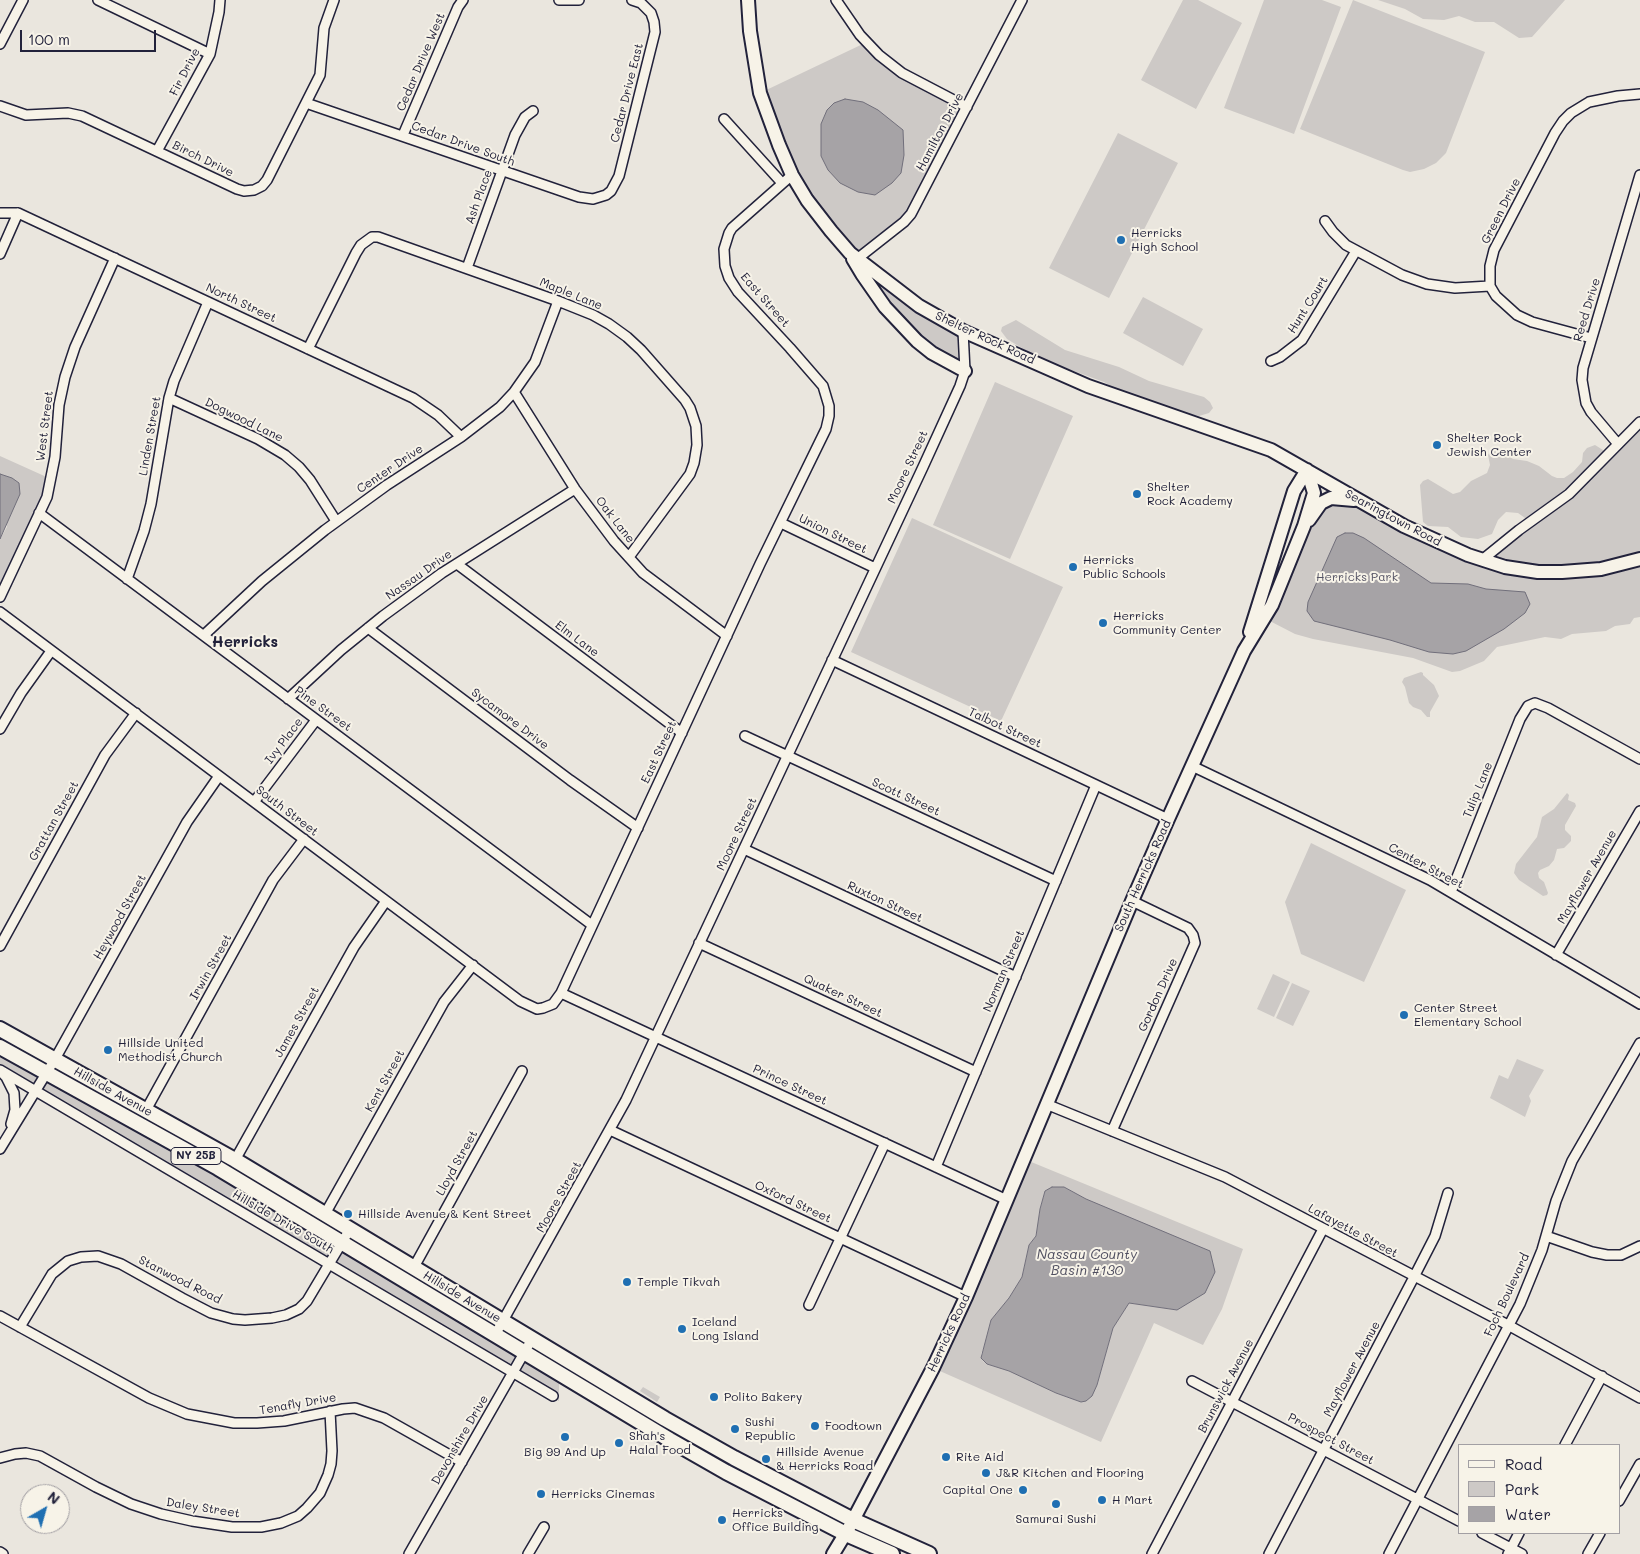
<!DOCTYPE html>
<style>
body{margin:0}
#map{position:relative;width:1640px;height:1554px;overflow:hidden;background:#eae6de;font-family:Mali,sans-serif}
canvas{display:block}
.legend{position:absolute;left:1458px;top:1444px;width:162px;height:90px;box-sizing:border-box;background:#f7f3e8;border:1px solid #a29fa3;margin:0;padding:6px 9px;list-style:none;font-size:15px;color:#22223b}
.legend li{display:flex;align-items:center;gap:10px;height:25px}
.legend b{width:25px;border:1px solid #a29fa3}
.north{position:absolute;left:20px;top:1484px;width:50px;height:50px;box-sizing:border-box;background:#f7f3e8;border:1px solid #a29fa3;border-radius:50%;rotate:38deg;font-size:14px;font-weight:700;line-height:20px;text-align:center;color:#22223b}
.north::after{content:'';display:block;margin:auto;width:18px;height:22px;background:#1f6fb2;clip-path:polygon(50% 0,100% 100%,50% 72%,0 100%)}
.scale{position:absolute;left:20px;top:30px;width:136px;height:22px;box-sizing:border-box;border:2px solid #22223b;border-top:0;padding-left:6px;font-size:15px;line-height:18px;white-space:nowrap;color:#22223b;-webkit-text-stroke:4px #f7f3e8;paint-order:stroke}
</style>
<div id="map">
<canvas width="1640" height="1554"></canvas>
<ul class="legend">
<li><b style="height:6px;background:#f7f3e8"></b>Road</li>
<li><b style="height:14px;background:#cdc9c6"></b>Park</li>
<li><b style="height:14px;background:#a6a3a6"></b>Water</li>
</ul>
<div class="north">N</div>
<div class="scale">100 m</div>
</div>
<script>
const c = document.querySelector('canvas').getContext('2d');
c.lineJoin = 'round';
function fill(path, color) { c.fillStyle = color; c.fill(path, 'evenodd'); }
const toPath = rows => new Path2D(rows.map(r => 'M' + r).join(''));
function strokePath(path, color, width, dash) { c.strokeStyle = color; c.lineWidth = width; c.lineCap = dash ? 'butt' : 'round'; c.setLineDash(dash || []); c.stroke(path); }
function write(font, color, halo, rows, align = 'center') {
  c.font = font + ' Mali,sans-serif'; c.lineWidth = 4; c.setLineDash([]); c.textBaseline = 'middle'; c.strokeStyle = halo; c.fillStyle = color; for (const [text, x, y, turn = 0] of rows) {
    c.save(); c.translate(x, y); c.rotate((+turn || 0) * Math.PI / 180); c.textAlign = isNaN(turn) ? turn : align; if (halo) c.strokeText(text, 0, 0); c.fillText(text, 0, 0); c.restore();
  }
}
fill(toPath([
 [1183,0,1198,0,1242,23,1196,109,1141,80],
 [1264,0,1322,0,1341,7,1294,134,1224,108],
 [1353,0,1485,52,1446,153,1436,163,1424,169,1410,172,1403,170,1300,129],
 [1378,0,1565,0,1532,37,1519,38,1494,22,1475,22,1459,16,1444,20,1423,19,1405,9],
 [867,42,879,55,967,107,909,218,858,259,963,331,965,371,917,341,807,200,760,93],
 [1118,133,1178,163,1109,298,1049,268],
 [1143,297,1203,329,1183,366,1123,333],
 [1016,320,1065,350,1119,367,1149,381,1204,397,1210,402,1213,408,1209,413,1199,416,1162,408,1122,393,1104,382,1049,362,1025,350,1007,339,1001,331,1002,327],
 [995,382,1073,416,1010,559,933,525],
 [1640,422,1640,617,1634,618,1630,624,1615,626,1606,631,1572,634,1561,639,1545,637,1497,647,1484,661,1460,671,1452,672,1413,658,1313,639,1295,634,1264,618,1321,503,1340,498,1483,560,1526,525,1525,518,1518,513,1506,512,1498,520,1492,534,1478,539,1461,537,1448,527,1428,526,1423,522,1420,485,1423,481,1428,479,1453,494,1460,492,1471,481,1487,473,1490,465,1488,455,1491,450,1497,449,1513,459,1527,461,1539,466,1552,476,1557,478,1564,478,1573,472,1582,462,1583,453,1587,448,1595,445,1603,450,1603,458],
 [0,456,51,479,0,597,0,539,7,527,2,474,0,474],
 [912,518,1063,587,1001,721,851,652],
 [1421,672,1423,673,1423,675,1434,685,1439,696,1430,712,1430,717,1427,717,1421,710,1413,707,1409,703,1405,687,1402,682,1404,678],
 [1567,793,1569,795,1568,800,1575,803,1576,806,1565,825,1565,830,1571,836,1571,841,1564,848,1557,849,1554,860,1549,866,1540,870,1538,873,1539,878,1544,882,1548,893,1547,895,1543,896,1519,880,1514,873,1516,864,1537,837,1542,817,1554,809],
 [1311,843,1406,890,1364,982,1301,954,1285,902],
 [1273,974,1290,982,1274,1017,1257,1009],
 [1292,983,1310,991,1293,1026,1276,1018],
 [0,1047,559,1374,559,1401,0,1070],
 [1517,1059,1544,1070,1529,1096,1531,1101,1525,1117,1490,1098,1499,1075,1508,1079],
 [1024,1159,1243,1249,1222,1309,1203,1345,1154,1323,1101,1442,933,1368],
 [1064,1187,1086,1199,1177,1310,1129,1303,1113,1328,1097,1385,1081,1402,1056,1393,1009,1371,987,1364,983,1361,981,1354,985,1345,991,1320,1009,1298,1022,1277,1029,1245,1036,1236,1040,1209,1045,1191],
 [643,1387,660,1397,657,1402,640,1391]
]), '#cdc9c6');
const water = toPath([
 [845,99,863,102,878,110,903,130,904,155,901,173,892,183,875,195,858,192,840,183,828,170,821,156,821,124,827,110,834,103,845,99],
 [0,474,12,478,19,483,20,494,0,539,0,474],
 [1345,533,1353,533,1364,538,1431,583,1468,584,1486,589,1525,592,1530,604,1525,613,1504,629,1466,651,1453,654,1429,652,1390,640,1314,621,1307,611,1308,602,1337,537,1345,533],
 [1052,1187,1064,1187,1086,1199,1210,1251,1215,1272,1205,1293,1177,1310,1129,1303,1113,1328,1097,1385,1092,1396,1086,1401,1081,1402,1056,1393,1009,1371,987,1364,981,1358,991,1320,1009,1298,1022,1277,1029,1245,1036,1236,1040,1209,1045,1191,1052,1187]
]);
fill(water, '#a6a3a6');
strokePath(water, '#716f7b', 1);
const minor = toPath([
 [98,0,210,54],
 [559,0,579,0],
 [836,0,860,35,879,55,902,73,967,107],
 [0,44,23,0],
 [306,103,579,197,593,199,606,195,611,191,619,176,655,32,654,22,651,13,641,3,632,0],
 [0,106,26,115,68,113,82,116,237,189,244,191,254,190,262,186,267,180,320,75,324,28,334,0],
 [724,119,782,183],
 [403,135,458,7,463,0],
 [157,151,210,54,219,12,220,0],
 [0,213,18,213,413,398,438,415,461,437],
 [1325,221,1333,232,1346,245,1402,275,1427,284,1455,288,1490,286],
 [0,254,18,213],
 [857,259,904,222,911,214,1022,0],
 [467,268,515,135,525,117,533,111],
 [1591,338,1532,322,1517,315,1496,296,1490,286,1490,266,1494,250,1555,133,1563,121,1571,113,1589,102,1618,96,1640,94],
 [308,349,356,253,361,245,372,237,378,237,558,301,593,315,609,324,627,337,641,350,685,400,690,408,696,426,697,445,694,463,690,474,629,557],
 [1271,361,1280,357,1302,340,1356,251],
 [514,392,575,489,614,541,643,573,727,636],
 [169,398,258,439,285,455,299,467,310,480,336,521],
 [1618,444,1591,412,1586,403,1582,380,1583,368,1640,175],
 [39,513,592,925],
 [781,523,875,568],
 [1482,560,1519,530,1569,494,1640,422],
 [457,564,682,733],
 [127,579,144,531,151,504,169,398,174,381,208,302],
 [0,597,47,497,55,457,59,405,65,377,75,347,115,258],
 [0,612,520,1001,537,1009,543,1008,553,1004,561,993,760,564,826,429,829,416,829,406,823,386,790,348,738,292,729,278,725,266,724,249,729,233,732,228,792,175],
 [368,628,570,780,638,828],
 [204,635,262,581,325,530,387,485,461,437,500,407,514,392,535,362,558,301],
 [832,660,1168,819],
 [288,699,341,650,383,616,442,573,575,489],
 [0,729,21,693,51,651],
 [745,736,1056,881],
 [1192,766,1430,880,1640,1004],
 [254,802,316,720],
 [744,849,1016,977],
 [1451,892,1520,719,1528,706,1535,703,1548,708,1640,759],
 [699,943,976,1072],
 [0,946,105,755,136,713],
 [1556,955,1640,811],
 [561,993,1007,1200],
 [0,1070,553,1396],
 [2,1073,6,1077,14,1093,15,1110,11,1124],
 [1046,1104,1225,1177,1508,1325,1640,1398],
 [146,1110,273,880,304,839],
 [610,1130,966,1297],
 [1112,1131,1195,943,1193,935,1188,928,1132,901],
 [0,1149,55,1059,187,822,219,776],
 [235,1160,354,947,386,901],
 [936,1167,1096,785],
 [325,1214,444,1002,473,965],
 [1546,1236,1592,1252,1607,1255,1621,1255,1640,1246],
 [414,1267,522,1071],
 [809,1305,885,1143],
 [0,1316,149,1398,187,1414,234,1423,257,1423,284,1421,343,1409,355,1408,384,1418,462,1462],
 [20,1327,52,1274,68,1261,81,1257,98,1256,121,1264,182,1298,211,1313,233,1319,245,1320,272,1318,286,1315,299,1309,307,1301,350,1229],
 [495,1335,626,1100,923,467,960,386,965,371,963,331],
 [1192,1381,1459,1521],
 [1565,1445,1602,1376],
 [0,1458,15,1454,26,1453,40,1456,96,1487,131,1504,161,1514,192,1521,232,1527,261,1527,281,1523,298,1516,307,1508,320,1493,328,1475,331,1464,332,1451,330,1411],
 [1619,1501,1640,1464],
 [1482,1533,1522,1554],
 [0,1552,3,1554],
 [409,1554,532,1339],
 [528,1554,544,1527],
 [1152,1554,1323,1229],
 [1269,1554,1414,1277,1435,1236,1448,1193],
 [1389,1554,1520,1304,1542,1250,1556,1201,1572,1161,1640,1043],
 [1508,1554,1519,1533],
 [1588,1554,1600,1533]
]);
const secondary = toPath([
 [748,0,750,31,760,93,779,145,792,175,807,200,831,231,850,253,919,306,963,331,1088,386,1271,450,1404,526,1468,555,1505,567,1538,572,1562,572,1601,569,1640,559],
 [853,259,862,274,885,307,917,341,932,353,965,371],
 [1309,520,1321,503,1331,498,1354,500],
 [1250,632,1294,491,1307,470],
 [833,1554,850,1526,933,1368,966,1297,1132,901,1168,819,1244,651,1272,605,1304,526,1314,493,1307,470]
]);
const primary = toPath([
 [0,1029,235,1160,665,1419,734,1458,853,1520,929,1554],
 [0,1047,218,1168,670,1440,726,1472,846,1534,892,1554]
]);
strokePath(minor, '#22223b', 12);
strokePath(secondary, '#22223b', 16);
strokePath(primary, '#22223b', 18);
strokePath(minor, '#f7f3e8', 9);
strokePath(secondary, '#f7f3e8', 12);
strokePath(primary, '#f7f3e8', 14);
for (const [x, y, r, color] of [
 [1121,240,5,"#1f6fb2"],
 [1437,445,5,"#1f6fb2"],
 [1137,494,5,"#1f6fb2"],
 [1073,567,5,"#1f6fb2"],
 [1103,623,5,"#1f6fb2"],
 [1404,1015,5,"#1f6fb2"],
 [108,1050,5,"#1f6fb2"],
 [348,1214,5,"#1f6fb2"],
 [627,1282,5,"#1f6fb2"],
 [682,1329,5,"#1f6fb2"],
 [714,1397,5,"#1f6fb2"],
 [815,1426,5,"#1f6fb2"],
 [735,1429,5,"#1f6fb2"],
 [565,1437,5,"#1f6fb2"],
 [619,1443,5,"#1f6fb2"],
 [946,1457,5,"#1f6fb2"],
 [766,1459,5,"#1f6fb2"],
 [986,1473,5,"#1f6fb2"],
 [1023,1490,5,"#1f6fb2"],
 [541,1494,5,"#1f6fb2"],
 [1102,1500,5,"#1f6fb2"],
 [1056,1504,5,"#1f6fb2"],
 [722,1520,5,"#1f6fb2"]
]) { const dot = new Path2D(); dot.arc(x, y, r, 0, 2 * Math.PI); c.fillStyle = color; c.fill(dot); strokePath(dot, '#f7f3e8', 2); }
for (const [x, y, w] of [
 [196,1156,50]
]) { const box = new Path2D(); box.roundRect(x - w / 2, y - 8.5, w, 17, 4); c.fillStyle = '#f7f3e8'; c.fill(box); strokePath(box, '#22223b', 1); }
write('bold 11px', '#22223b', null, [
 ["NY 25B",196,1156]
]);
write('12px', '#22223b', '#f7f3e8', [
 ["Cedar Drive West",421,62,-67],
 ["Fir Drive",185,72,-63],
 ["Cedar Drive East",627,93,-76],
 ["Hamilton Drive",940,132,-62],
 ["Cedar Drive South",463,144,20],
 ["Birch Drive",203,159,26],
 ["Ash Place",479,197,-70],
 ["Green Drive",1501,211,-63],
 ["Maple Lane",571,294,22],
 ["East Street",765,300,49],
 ["North Street",241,303,25],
 ["Hunt Court",1308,305,-58],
 ["Reed Drive",1587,310,-73],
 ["Shelter Rock Road",985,338,25],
 ["Dogwood Lane",244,420,26],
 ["West Street",45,426,-83],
 ["Linden Street",150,436,-80],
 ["Moore Street",908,467,-65],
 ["Center Drive",390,469,-34],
 ["Searingtown Road",1393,518,28],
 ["Oak Lane",615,520,52],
 ["Union Street",833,534,26],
 ["Nassau Drive",419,575,-35],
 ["Elm Lane",577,639,37],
 ["Pine Street",323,709,36],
 ["Sycamore Drive",510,719,37],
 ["Talbot Street",1005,728,25],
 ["Ivy Place",284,741,-53],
 ["East Street",659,752,-65],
 ["Tulip Lane",1478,790,-68],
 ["Scott Street",906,797,25],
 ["South Street",287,811,37],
 ["Grattan Street",54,821,-61],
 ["Moore Street",737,834,-65],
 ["Center Street",1426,866,28],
 ["South Herricks Road",1143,876,-66],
 ["Mayflower Avenue",1587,877,-60],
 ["Ruxton Street",885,902,25],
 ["Heywood Street",120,917,-61],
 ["Irwin Street",211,967,-61],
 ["Norman Street",1004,971,-67],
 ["Gordon Drive",1158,995,-66],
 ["Quaker Street",843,996,25],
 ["James Street",297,1022,-61],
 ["Kent Street",385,1081,-61],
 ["Prince Street",790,1085,25],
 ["Hillside Avenue",113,1092,29],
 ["Lloyd Street",457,1163,-61],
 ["Moore Street",559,1197,-61],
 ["Oxford Street",793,1202,25],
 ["Hillside Drive South",283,1222,30],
 ["Lafayette Street",1353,1231,28],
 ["Stanwood Road",180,1280,27],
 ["Foch Boulevard",1507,1295,-65],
 ["Hillside Avenue",462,1297,31],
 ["Herricks Road",949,1333,-65],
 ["Mayflower Avenue",1352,1369,-62],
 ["Brunswick Avenue",1226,1386,-62],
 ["Tenafly Drive",298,1404,-10],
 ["Prospect Street",1331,1439,28],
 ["Devonshire Drive",460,1440,-60],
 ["Daley Street",203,1508,9]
]);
write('12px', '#22223b', '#f7f3e8', [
 ["Herricks",1131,233],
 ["High School",1131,247],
 ["Shelter Rock",1447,438],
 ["Jewish Center",1447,452],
 ["Shelter",1147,487],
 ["Rock Academy",1147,501],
 ["Herricks",1083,560],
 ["Public Schools",1083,574],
 ["Herricks",1113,616],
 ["Community Center",1113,630],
 ["Center Street",1414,1008],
 ["Elementary School",1414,1022],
 ["Hillside United",118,1043],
 ["Methodist Church",118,1057],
 ["Hillside Avenue & Kent Street",358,1214],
 ["Temple Tikvah",637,1282],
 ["Iceland",692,1322],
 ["Long Island",692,1336],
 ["Polito Bakery",724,1397],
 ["Sushi",745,1422],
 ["Republic",745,1436],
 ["Foodtown",825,1426],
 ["Shah's",629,1436],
 ["Halal Food",629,1450],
 ["Big 99 And Up",565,1452,"center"],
 ["Hillside Avenue",776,1452],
 ["& Herricks Road",776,1466],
 ["Rite Aid",956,1457],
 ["J&R Kitchen and Flooring",996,1473],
 ["Capital One",1013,1490,"right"],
 ["Herricks Cinemas",551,1494],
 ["H Mart",1112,1500],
 ["Herricks",732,1513],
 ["Office Building",732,1527],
 ["Samurai Sushi",1056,1519,"center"]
], 'left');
write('12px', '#555465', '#f7f3e8', [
 ["Herricks Park",1357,577]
]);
write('italic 14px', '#504f60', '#f7f3e8', [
 ["Nassau County",1087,1255],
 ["Basin #130",1087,1271]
]);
write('bold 15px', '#22223b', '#f7f3e8', [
 ["Herricks",245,642]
]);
</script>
